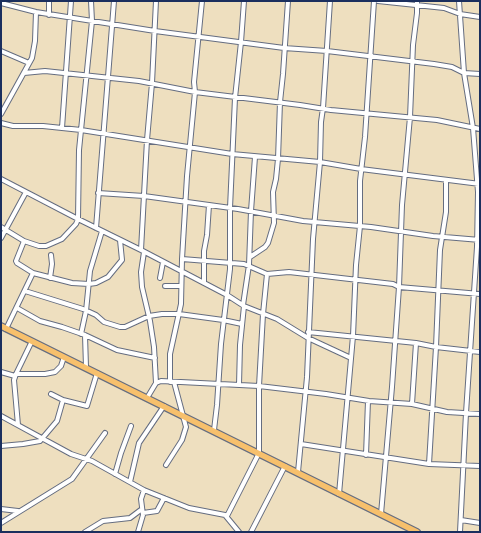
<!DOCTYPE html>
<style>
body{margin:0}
#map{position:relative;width:481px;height:533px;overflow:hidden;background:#eedfbf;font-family:Delius,sans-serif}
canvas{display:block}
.frame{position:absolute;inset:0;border:2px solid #1b2f5e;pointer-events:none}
</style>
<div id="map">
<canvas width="481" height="533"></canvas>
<div class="frame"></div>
</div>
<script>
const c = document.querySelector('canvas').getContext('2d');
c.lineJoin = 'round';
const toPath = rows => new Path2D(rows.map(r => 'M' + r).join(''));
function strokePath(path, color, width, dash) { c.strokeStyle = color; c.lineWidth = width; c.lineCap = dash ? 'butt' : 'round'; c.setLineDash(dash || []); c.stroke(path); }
const minor = toPath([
 [378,1,444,8,460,14,480,17],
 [459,1,464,73,473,128,478,192,477,247,466,413,460,532],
 [1,3,36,12,155,31,284,48,327,51,434,64,452,67,464,73,480,74],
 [49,15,49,1],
 [1,51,29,63],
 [24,73,45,71,139,81,195,92,300,105,331,110,437,120,480,129],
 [1,114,32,58,35,41,36,12],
 [1,123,13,126,43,126,81,130,232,154,320,162,361,169,480,184],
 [62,128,71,1],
 [1,179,78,219,141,250,227,295,244,306,277,319,308,338,351,358],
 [98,193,144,196,238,209,303,221,371,227,433,236,480,240],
 [1,227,24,241,39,246,46,246,62,239,76,224,78,219,79,150,92,21,91,1],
 [96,228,114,1],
 [1,238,26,192],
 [141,250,147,140,152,83,156,1],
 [144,252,141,272,142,287,150,321,154,347,156,383],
 [250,257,265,247,268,243,274,223,273,192,276,179,278,159,280,102,283,74,288,1],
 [182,259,244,264,267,274,289,272,393,284,399,287,480,294],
 [33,273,72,283,89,284,96,283,108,277,122,260,120,240],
 [50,278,52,264,51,255],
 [160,278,163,262],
 [204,283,204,251,207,235,209,205],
 [165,286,181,286],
 [25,291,83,309,96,315,104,322,120,327,125,327,149,316,162,314,179,314,223,320,242,324],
 [243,305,249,265,251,211,255,157],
 [17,308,40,321,62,327,85,335,117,350,155,358],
 [6,329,33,273,17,263,16,261,24,241],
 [308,332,416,343,436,347,480,352],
 [81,334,86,311,90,271,102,231],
 [85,335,86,367],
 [1,372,15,376],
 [16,374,45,374,55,372,61,366,64,357],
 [170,382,170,354,181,304,182,259,187,176,195,92,194,82,202,1],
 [239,385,240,345,244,306],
 [51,394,63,400,87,406,97,373],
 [147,398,156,383,161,381,259,386,326,394,369,401,412,404,447,412,480,414],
 [412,404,416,343],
 [1,416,71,454,92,461,144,490,189,508,225,515,239,532],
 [18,425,14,380,16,374,32,341],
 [214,430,217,405,221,344,230,269,230,208,235,98,241,42,244,1],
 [301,444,429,464,480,466],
 [1,446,23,444,40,441,57,421,63,400],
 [366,455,368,401],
 [429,464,436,347,440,250,446,212,446,180],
 [166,465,182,440,186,427,174,382],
 [298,472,307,377,313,239,320,162,321,122,323,108,330,1],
 [115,474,121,453,131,426],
 [130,482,139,443,164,406],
 [339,494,353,336,356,265,360,226,360,181,365,137,374,1],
 [1,509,18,511],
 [143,513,157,511,164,498],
 [381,514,392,387,399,287,402,205,410,117,413,45,417,13,417,1],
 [227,516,259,453,259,386,263,314,267,274],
 [461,520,480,523],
 [1,523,72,479,105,433],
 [85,532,103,521,130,518,142,509],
 [138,532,143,515,141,499,144,490],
 [251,532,285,466]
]);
const major = toPath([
 [1,326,417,532]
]);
strokePath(minor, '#656d80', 6);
strokePath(major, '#656d80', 8);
strokePath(minor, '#fff', 4);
strokePath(major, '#f7c06c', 5.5);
</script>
